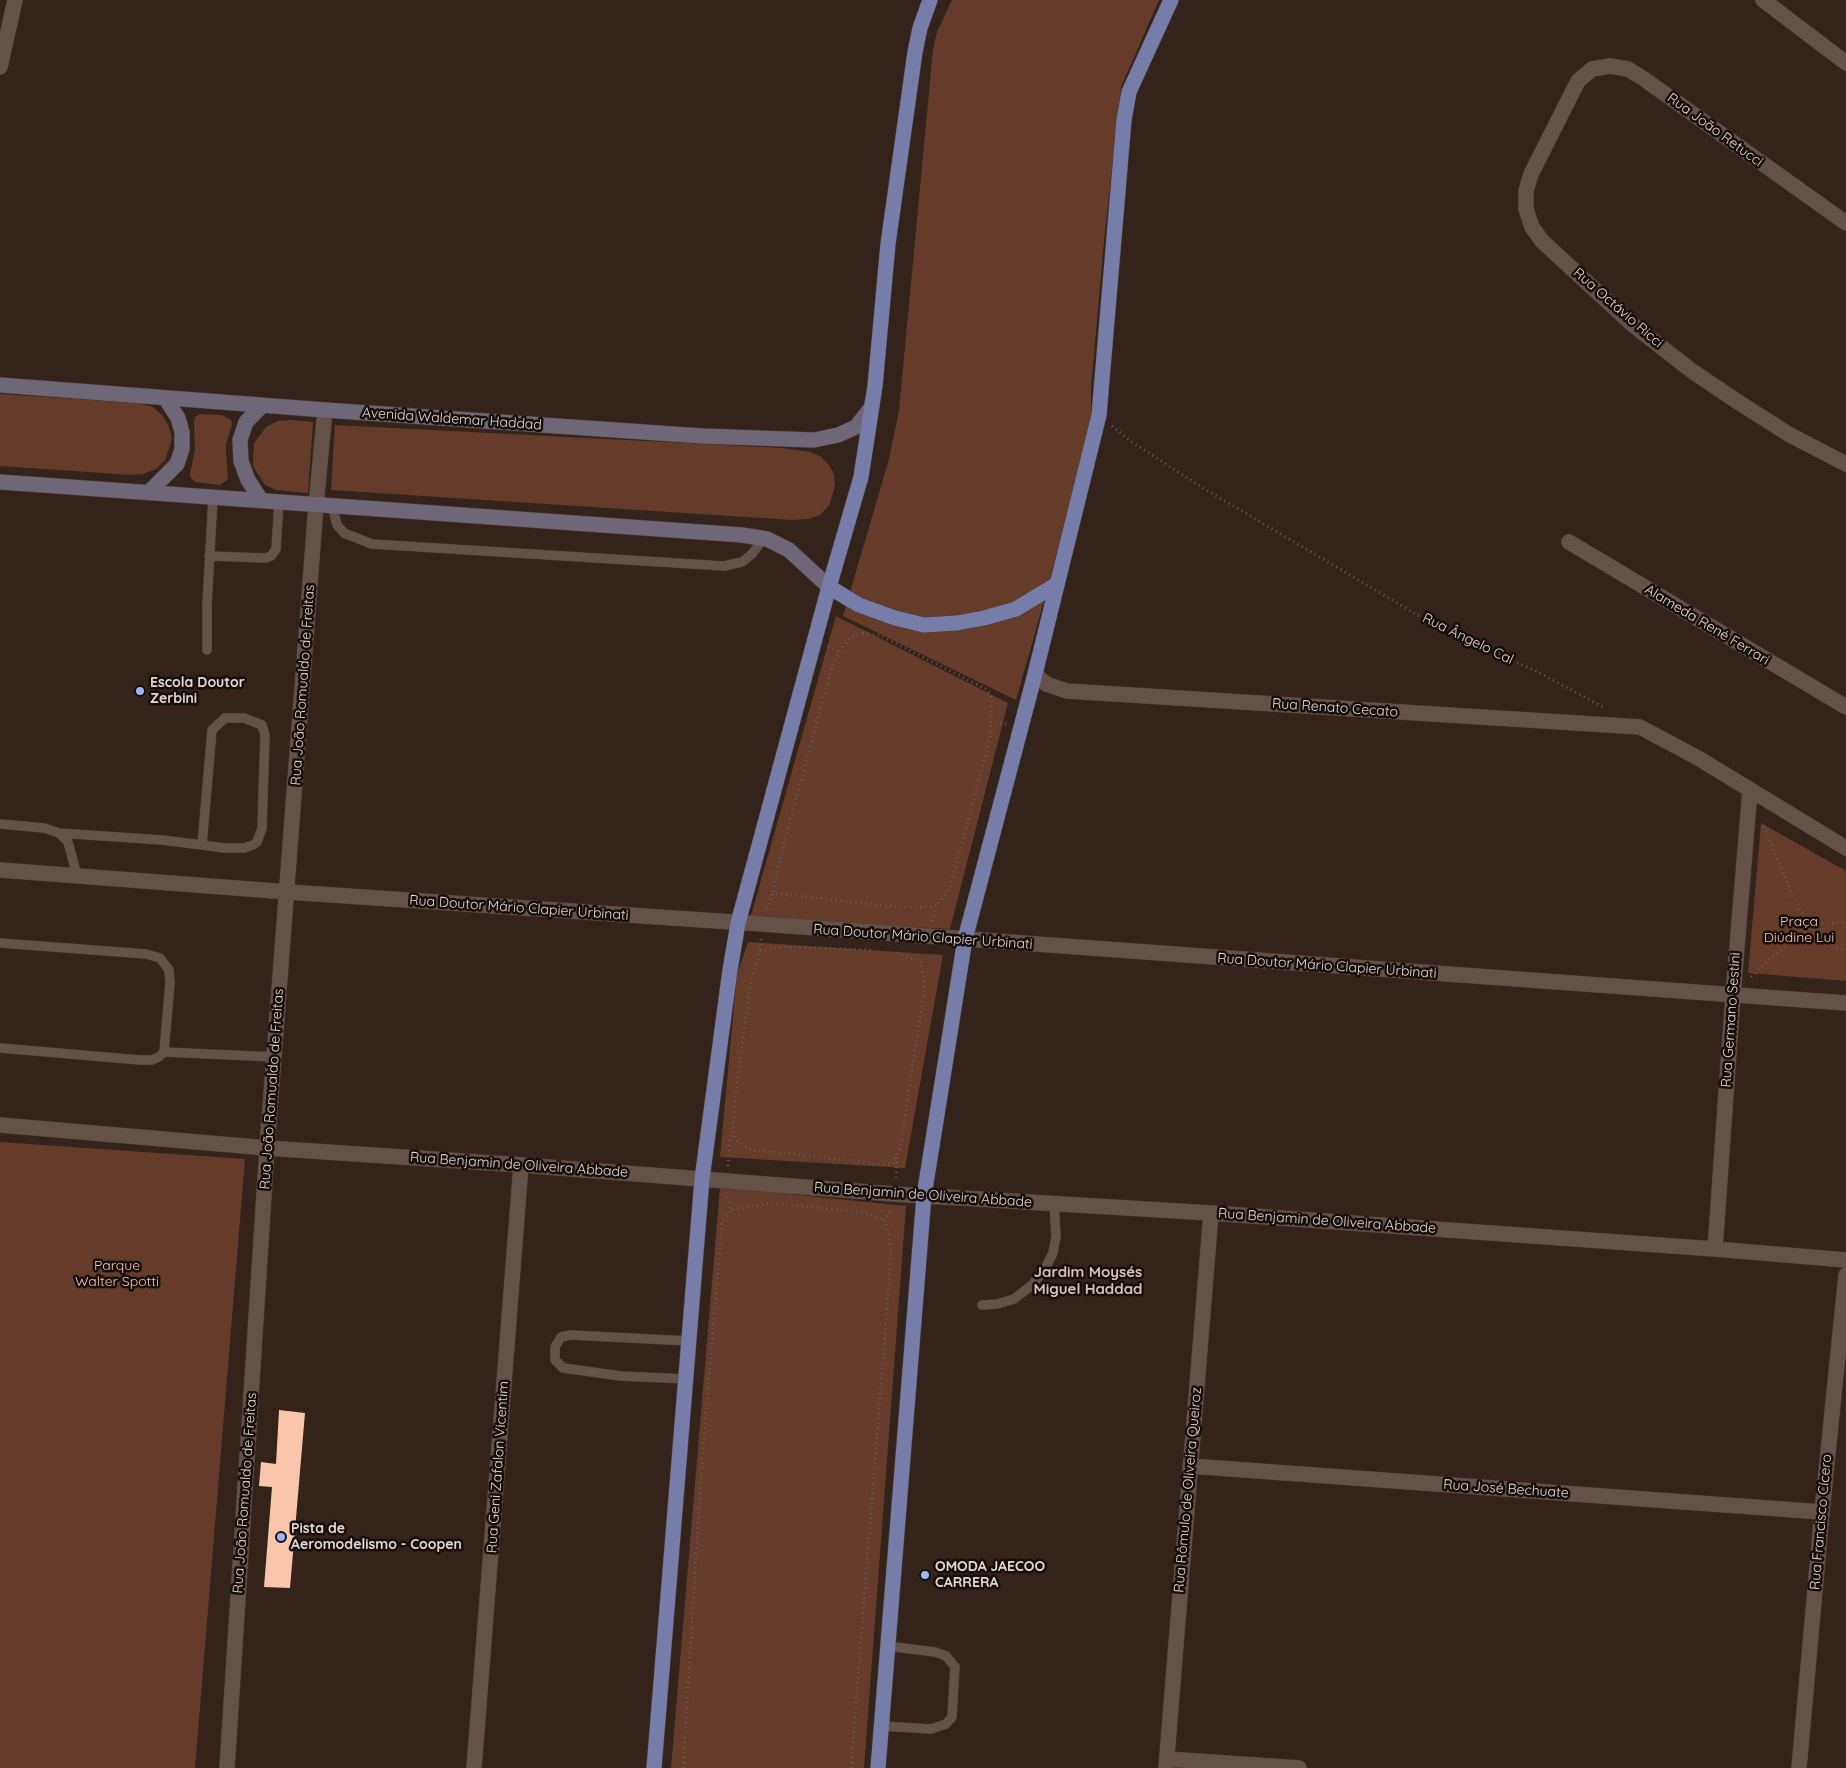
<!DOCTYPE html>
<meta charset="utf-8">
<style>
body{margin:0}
canvas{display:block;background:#33231b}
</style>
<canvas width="1846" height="1768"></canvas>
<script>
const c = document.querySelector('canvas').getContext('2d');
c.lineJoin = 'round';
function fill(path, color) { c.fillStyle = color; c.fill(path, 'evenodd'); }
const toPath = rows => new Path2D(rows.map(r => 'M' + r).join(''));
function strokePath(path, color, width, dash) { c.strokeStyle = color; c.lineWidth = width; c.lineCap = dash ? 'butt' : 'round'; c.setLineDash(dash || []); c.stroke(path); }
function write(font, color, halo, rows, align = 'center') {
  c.font = font + ' Quicksand,sans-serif'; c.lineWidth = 5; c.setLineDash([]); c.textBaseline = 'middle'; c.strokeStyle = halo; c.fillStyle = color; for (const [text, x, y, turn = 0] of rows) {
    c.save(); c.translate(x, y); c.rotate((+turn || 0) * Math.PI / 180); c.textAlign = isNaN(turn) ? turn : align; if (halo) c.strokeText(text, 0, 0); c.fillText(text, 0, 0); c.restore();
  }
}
fill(toPath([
 [952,0,1159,0,1121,87,1105,231,1091,387,1091,422,1070,509,1016,700,843,616,889,459,899,410,933,50,937,32],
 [0,394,136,403,153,407,162,415,168,425,172,437,169,449,165,460,156,469,143,474,132,475,0,466],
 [200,414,222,415,231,420,232,425,226,444,226,453,228,476,227,480,220,485,195,482,191,478,190,473,195,450,194,422,195,417],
 [291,420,313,422,308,493,276,490,265,485,253,466,254,443,266,427,278,421],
 [335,425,782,448,811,452,821,457,829,465,834,474,835,484,830,504,820,515,808,519,792,520,331,490],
 [836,616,1008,703,950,929,750,919],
 [1761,823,1846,871,1846,981,1748,973],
 [748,942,943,955,905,1168,720,1157,737,974],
 [0,1142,245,1159,195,1768,0,1768],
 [720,1187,906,1206,864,1768,671,1768]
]), '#643c29');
fill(toPath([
 [279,1410,305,1413,290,1588,264,1587,272,1487,259,1486,261,1462,276,1464]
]), '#fbc5ab');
const lane = toPath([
 [332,505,337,525,344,533,372,544,724,566,742,562,752,554,764,538],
 [209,556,266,558,271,556,276,549,279,501],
 [207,650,207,605,213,497],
 [0,824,44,828,59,833,68,842,77,876],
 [59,833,162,840,202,845,224,848,244,848,253,845,257,842,262,828,265,735,262,725,244,718,225,718,212,730,202,845],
 [0,943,146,954,160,958,169,970,170,983,164,1052,275,1057],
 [0,1048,140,1060,152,1060,159,1057,164,1052],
 [982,1305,997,1304,1014,1299,1032,1285,1045,1269,1053,1253,1056,1236,1054,1204],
 [686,1379,621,1376,563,1368,555,1360,555,1347,561,1337,571,1335,689,1341],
 [881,1726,931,1729,946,1724,952,1717,955,1667,946,1656,935,1652,887,1646]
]);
const street = toPath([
 [1763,0,1846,63],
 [0,67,15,0],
 [1846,223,1644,79,1628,69,1610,66,1592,69,1578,81,1531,174,1526,191,1526,209,1532,227,1542,241,1633,325,1692,371,1738,402,1790,435,1846,464],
 [1569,542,1846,707],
 [1035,674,1046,684,1067,691,1640,727,1698,758,1846,848],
 [0,870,288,892,762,924,1846,1003],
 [0,1125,267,1148,521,1165,894,1194,1211,1213,1715,1249,1846,1260],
 [1715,1249,1733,995,1750,791],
 [1190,1466,1822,1512],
 [1167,1759,1299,1768],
 [227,1768,267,1148,316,505,325,410],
 [474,1768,521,1165],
 [1166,1768,1211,1213],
 [1799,1768,1822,1512,1846,1275]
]);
const secondary = toPath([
 [0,385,325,410,702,436,814,440,838,435,856,427,871,408,872,403],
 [0,482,742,535,767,539,789,550,829,587],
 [149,492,177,464,182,449,182,432,178,418,165,398],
 [261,500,248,480,241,461,240,440,246,422,262,406]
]);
const primary = toPath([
 [829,587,859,605,895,618,924,625,957,623,984,618,1016,609,1057,584],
 [654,1768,702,1179,730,970,738,923,829,587,861,477,875,386,888,244,915,52,920,28,930,0],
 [878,1768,924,1196,965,939,1035,674,1099,415,1124,120,1129,92,1171,0]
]);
strokePath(lane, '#4e413b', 10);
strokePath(street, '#4e413b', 16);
strokePath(secondary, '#4e413b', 16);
strokePath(primary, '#4e413b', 16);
strokePath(toPath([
 [1112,426,1132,442,1198,485,1436,626,1536,671,1605,708],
 [863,633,881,636,988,690,992,700,990,737,974,800,950,887,942,899,935,907,896,907,773,893,776,874,832,666,839,652,851,637,863,633],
 [828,647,839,652],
 [990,722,1007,724],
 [1764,826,1793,897,1811,927,1820,938,1837,948,1846,950],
 [767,909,773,893],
 [932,921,935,907],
 [761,939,760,951,750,986,734,1106,733,1131,736,1140,747,1148,755,1150,881,1164,893,1164,900,1149,925,984,921,962,895,952],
 [760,951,782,947,871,950],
 [1751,977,1768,960,1811,927,1826,923,1846,923],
 [728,1166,729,1145,733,1132],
 [896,1178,897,1157],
 [727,1197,731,1210,769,1203,864,1212,884,1220],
 [683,1768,703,1445,722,1222,731,1210],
 [851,1768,891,1256,888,1229,884,1220,891,1209]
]), '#695b54', 3, [1, 4]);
strokePath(lane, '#645249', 9);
strokePath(street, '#645249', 15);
strokePath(secondary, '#6d6778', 15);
strokePath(primary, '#757da8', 15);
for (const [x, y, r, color] of [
 [140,691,5,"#9cb4fd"],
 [281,1537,5,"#9cb4fd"],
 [925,1575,5,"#9cb4fd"]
]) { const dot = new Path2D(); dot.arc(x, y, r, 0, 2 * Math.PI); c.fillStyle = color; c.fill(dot); strokePath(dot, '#150e0b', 2); }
write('14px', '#e3d8d3', '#150e0b', [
 ["Rua João Retucci",1715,130,36],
 ["Rua Octávio Ricci",1618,308,41],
 ["Avenida Waldemar Haddad",452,419,4],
 ["Alameda René Ferrari",1707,625,31],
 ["Rua Ângelo Cal",1468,639,26],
 ["Rua João Romualdo de Freitas",303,685,-86],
 ["Rua Renato Cecato",1335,708,4],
 ["Rua Doutor Mário Clapier Urbinati",519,908,4],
 ["Rua Doutor Mário Clapier Urbinati",923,937,4],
 ["Rua Doutor Mário Clapier Urbinati",1327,966,4],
 ["Rua Germano Sestini",1731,1020,-86],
 ["Rua João Romualdo de Freitas",272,1089,-86],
 ["Rua Benjamin de Oliveira Abbade",519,1165,4],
 ["Rua Benjamin de Oliveira Abbade",923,1195,4],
 ["Rua Benjamin de Oliveira Abbade",1327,1221,4],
 ["Rua Geni Zafalon Vicentim",498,1467,-86],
 ["Rua José Bechuate",1506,1489,4],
 ["Rua Rômulo de Oliveira Queiroz",1188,1490,-85],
 ["Rua João Romualdo de Freitas",245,1493,-86],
 ["Rua Francisco Cícero",1821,1522,-85]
]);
write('bold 14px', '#e3d8d3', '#150e0b', [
 ["Escola Doutor",150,683],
 ["Zerbini",150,699],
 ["Pista de",291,1529],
 ["Aeromodelismo - Coopen",291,1545],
 ["OMODA JAECOO",935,1567],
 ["CARRERA",935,1583]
], 'left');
write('14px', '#fec7ad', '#150e0b', [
 ["Praça",1799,922],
 ["Diúdine Lui",1799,938],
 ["Parque",117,1266],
 ["Walter Spotti",117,1282]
]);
write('bold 15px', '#d7c1b7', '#150e0b', [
 ["Jardim Moysés",1088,1272],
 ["Miguel Haddad",1088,1289]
]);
</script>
